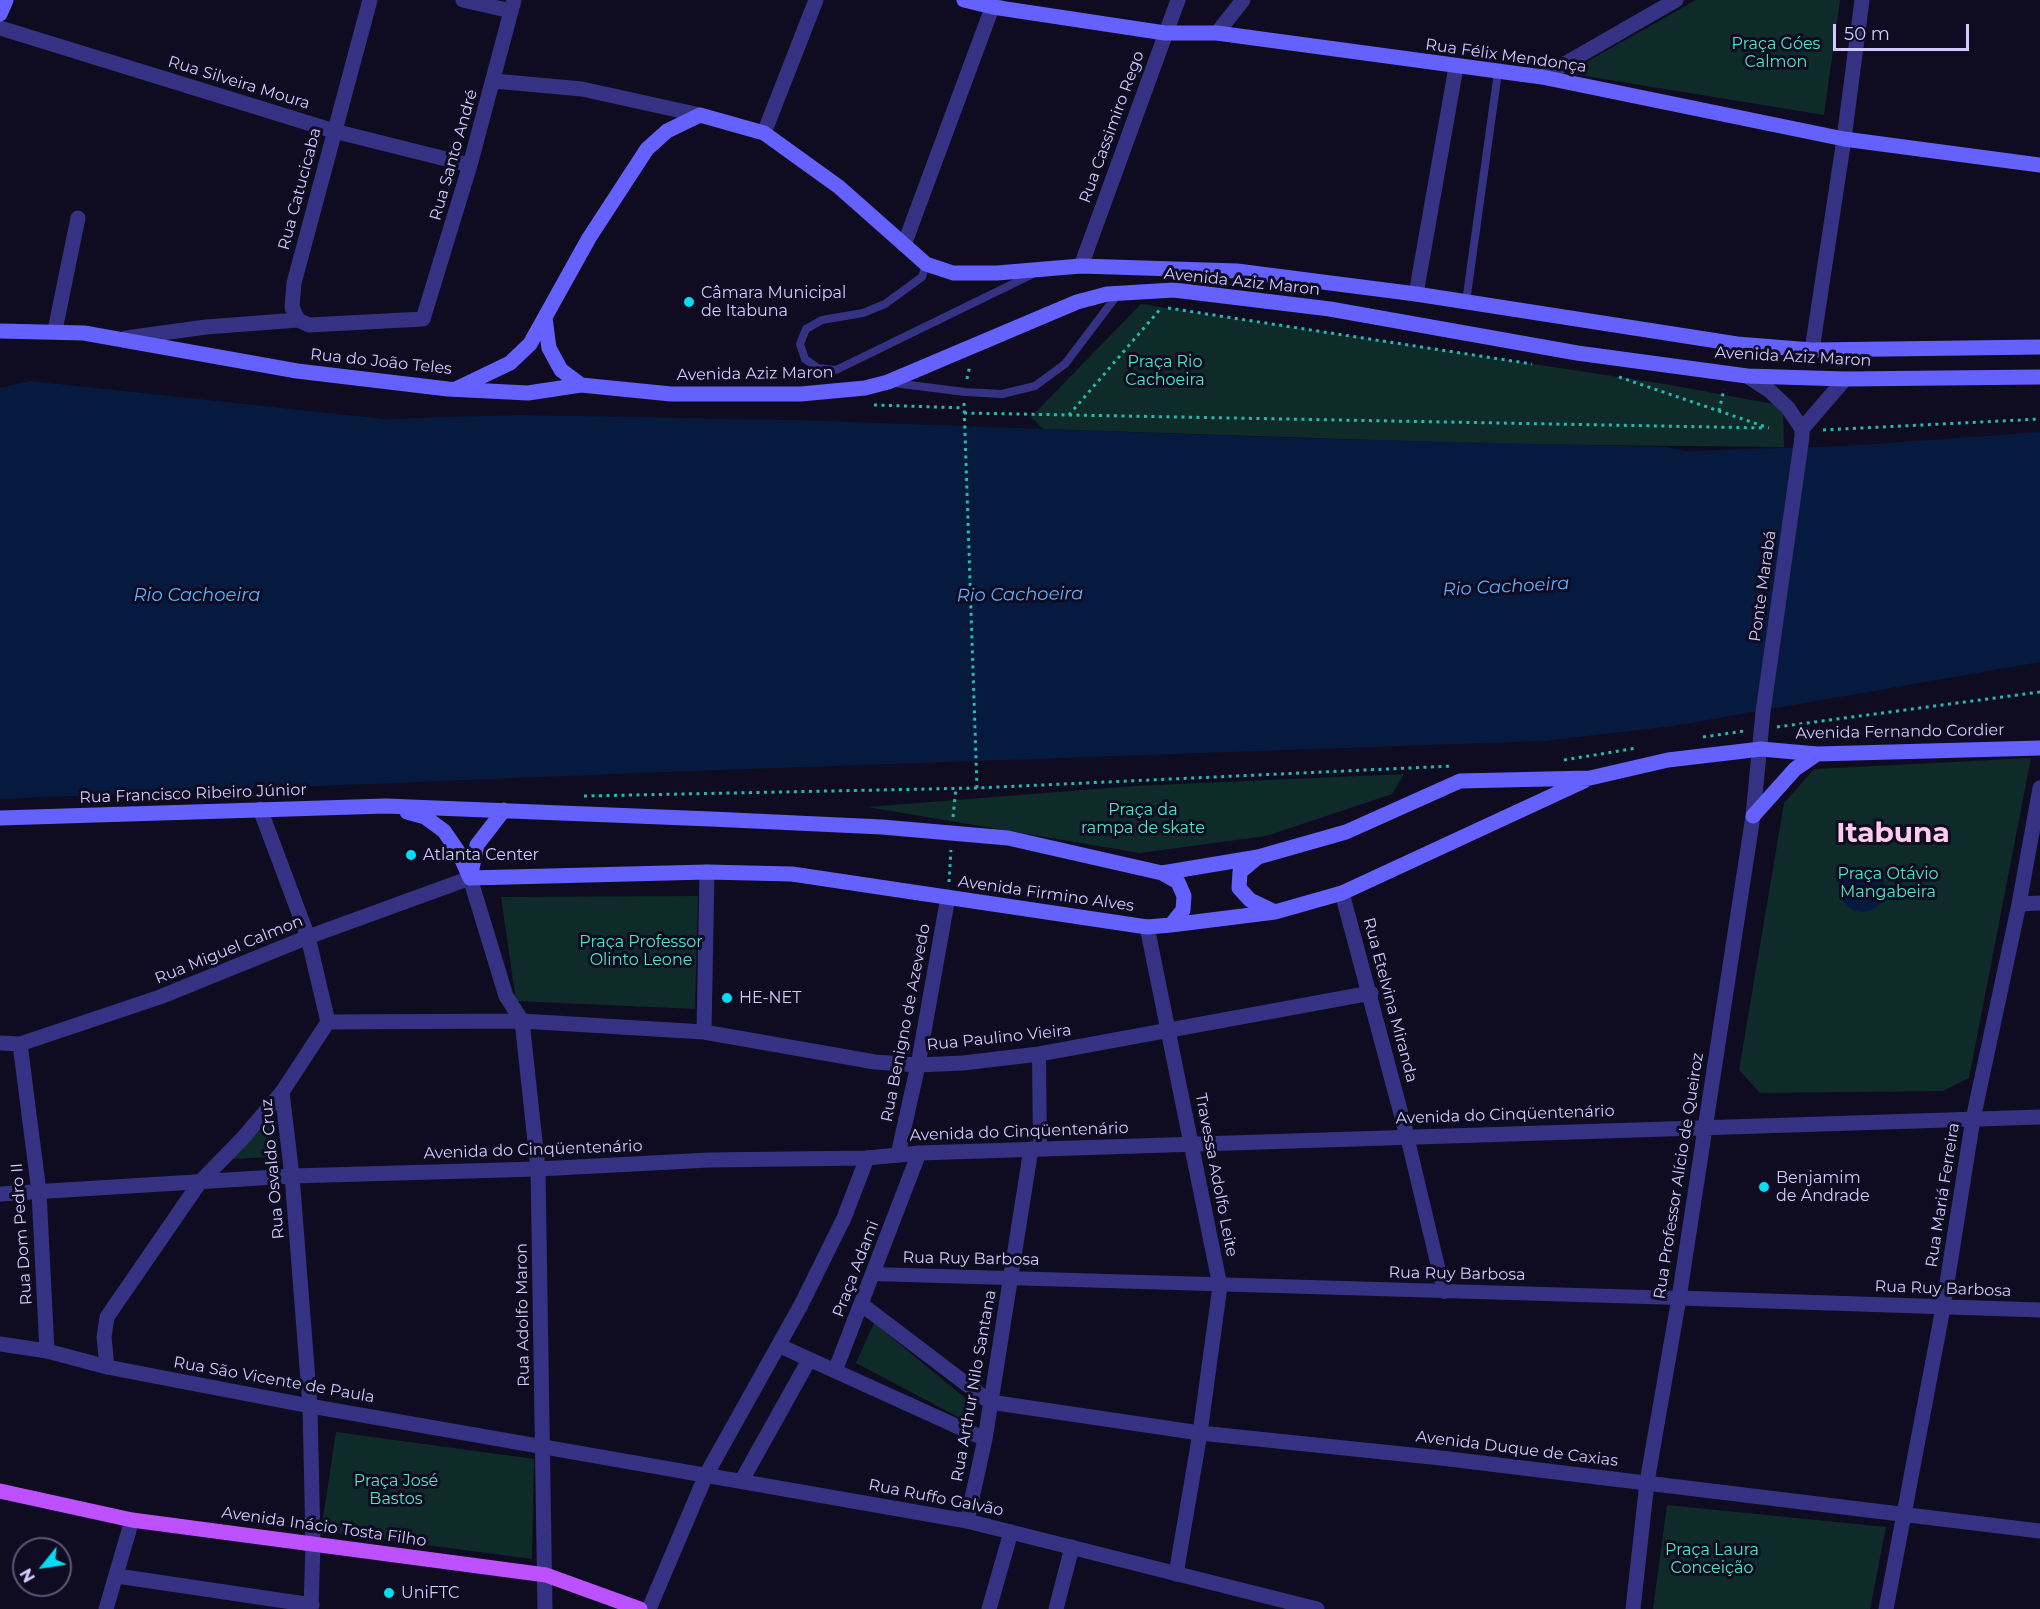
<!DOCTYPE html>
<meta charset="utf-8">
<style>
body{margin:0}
#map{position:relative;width:2040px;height:1609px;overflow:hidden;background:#0f0b20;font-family:Montserrat,sans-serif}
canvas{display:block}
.north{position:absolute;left:12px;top:1537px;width:60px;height:60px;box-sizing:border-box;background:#0f0b20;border:2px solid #5c5779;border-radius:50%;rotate:240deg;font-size:16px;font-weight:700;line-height:24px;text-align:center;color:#d0caff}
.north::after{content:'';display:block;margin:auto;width:21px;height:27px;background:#00ddf5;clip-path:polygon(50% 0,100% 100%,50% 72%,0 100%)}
.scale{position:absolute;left:1833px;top:24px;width:136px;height:27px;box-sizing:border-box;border:3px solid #d0caff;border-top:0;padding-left:8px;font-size:18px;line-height:21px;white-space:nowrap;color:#d0caff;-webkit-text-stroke:4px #0f0b20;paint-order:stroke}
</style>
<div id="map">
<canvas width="2040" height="1609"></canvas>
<div class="north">N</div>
<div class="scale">50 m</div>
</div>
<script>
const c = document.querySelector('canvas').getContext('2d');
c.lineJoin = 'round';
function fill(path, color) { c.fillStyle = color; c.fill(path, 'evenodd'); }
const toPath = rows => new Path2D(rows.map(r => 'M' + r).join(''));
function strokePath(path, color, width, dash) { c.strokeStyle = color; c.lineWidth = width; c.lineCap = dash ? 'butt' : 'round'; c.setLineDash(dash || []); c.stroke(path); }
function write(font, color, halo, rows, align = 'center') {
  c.font = font + ' Montserrat,sans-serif'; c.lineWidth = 6; c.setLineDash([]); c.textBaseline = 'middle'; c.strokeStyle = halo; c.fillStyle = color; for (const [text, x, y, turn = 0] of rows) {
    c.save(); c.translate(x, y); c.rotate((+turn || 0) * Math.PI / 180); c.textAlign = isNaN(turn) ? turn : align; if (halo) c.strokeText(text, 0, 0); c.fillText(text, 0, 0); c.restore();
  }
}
fill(toPath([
 [1696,0,1840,0,1824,115,1567,73],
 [1141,304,1671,385,1783,406,1784,447,1492,444,1043,429,1031,417],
 [2031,758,1969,1078,1943,1091,1760,1093,1739,1070,1784,803,1814,769],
 [1404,774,1392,794,1266,836,1140,853,867,807,1134,786],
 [698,896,695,1009,516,1001,501,897],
 [269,1117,272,1157,230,1159],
 [874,1323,970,1402,972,1415,960,1418,856,1363],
 [336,1432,534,1459,532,1559,321,1531],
 [1667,1505,1886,1527,1870,1609,1653,1609]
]), '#0e2b2a');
fill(toPath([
 [31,381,384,419,519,415,797,420,1293,438,1666,447,1686,451,1844,446,2040,432,2040,662,1673,726,1544,741,664,772,0,799,0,388],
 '1839 889a23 23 0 1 1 46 0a23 23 0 1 1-46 0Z'
]), '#061a3f');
strokePath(toPath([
 [1168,308,1532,364],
 [1619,377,1769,428],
 [967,379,970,365],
 [964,403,977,788],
 [874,405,964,408],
 [1719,411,1724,389],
 [964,413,1766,428],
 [1069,415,1162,307],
 [1823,430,2040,419],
 [1777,727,2040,692],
 [1703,737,1744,731],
 [1564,760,1637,748],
 [584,796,977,788,1452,766],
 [953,817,956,788],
 [949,882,951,850]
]), '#25b9b0', 3, [3, 4.5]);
strokePath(toPath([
 [926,264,922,277,885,304,863,313,822,320,806,329,800,344,805,359,818,368,836,370,1033,274],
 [1466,302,1498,72],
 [894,383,965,392,1002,394,1035,386,1065,364,1118,294]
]), '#353283', 8);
strokePath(toPath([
 [1039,1054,1040,1149],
 [1407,1136,1444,1292],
 [873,1274,1679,1298]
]), '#353283', 14);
strokePath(toPath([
 [370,0,294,283,292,307,298,320,309,325,423,319,470,165,514,0],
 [463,0,511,11],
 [0,28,334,131,470,165],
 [1217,33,1243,0],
 [1542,77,1676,0],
 [494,81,582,89,700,115],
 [764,133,816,0],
 [904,245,995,0],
 [1081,266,1178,0],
 [1416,294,1456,67],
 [55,330,78,218],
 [126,338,206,327,298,320],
 [1812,350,1844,139],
 [1342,893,1407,1136],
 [2019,904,2040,903],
 [1147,927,1220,1286,1200,1433,1176,1574],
 [328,1022,522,1021,704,1032,875,1062,918,1065,963,1063,1039,1054,1371,993],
 [704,1032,707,872],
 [0,1043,20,1044,160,997,308,937,470,878,506,996,522,1021,538,1169,545,1609],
 [20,1044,39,1192,47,1351],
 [282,1092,292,1176,310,1406,313,1543,311,1609],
 [898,1155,918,1065,948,897],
 [1679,1298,2040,1310],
 [861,1304,990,1402,1200,1433,1441,1458,2040,1531],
 [780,1346,985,1439],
 [107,1367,104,1337,107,1317,200,1182,242,1139,282,1092,328,1022,308,937,260,809],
 [835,1371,919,1153],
 [742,1480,809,1360],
 [967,1521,985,1439,1031,1149],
 [117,1576,312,1605],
 [106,1609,132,1520],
 [649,1609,706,1475,801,1305,844,1218,867,1158],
 [989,1609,1011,1532],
 [1056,1609,1072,1547],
 [1886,1609,1943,1308,1973,1119,2019,904,2040,788]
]), '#353283', 15);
strokePath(toPath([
 [1844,139,1862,0],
 [1802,429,1845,379],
 [0,1194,292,1176,538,1169,709,1160,867,1158,919,1153,2040,1117],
 [0,1344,47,1351,107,1367,310,1406,967,1521,1317,1609],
 [1633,1609,1647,1482,1679,1298,1753,816,1763,712,1802,437,1802,429,1788,408,1770,391,1747,376]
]), '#353283', 15);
strokePath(toPath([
 [964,0,993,7,1165,33,1217,33,1542,77,1844,139,2040,165],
 [0,14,6,0],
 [545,318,549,348,561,370,581,385],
 [0,331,84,333,297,371,448,389,528,393,581,385,671,394,801,394,865,388,888,382,1077,302,1107,294,1174,290,1330,309,1577,353,1747,376,1845,379,2040,377],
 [458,388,510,363,530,344,589,238,647,149,667,131,700,115,764,133,839,187,926,264,953,273,997,273,1081,266,1237,271,1416,294,1737,344,1812,350,2040,347],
 [407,812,425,817,444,831,459,853,470,878],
 [1753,816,1795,769,1817,754],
 [0,818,386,806,711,819,882,827,1008,838,1162,873,1258,857,1346,832,1460,781,1590,778,1668,760,1761,749,1817,754,2040,748],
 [1258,857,1240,872,1239,888,1250,900,1275,912],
 [1162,873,1178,882,1184,896,1183,910,1171,925],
 [470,878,707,872,792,874,1147,927,1171,925,1275,912,1342,893,1584,781],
 [470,878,477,845,504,810]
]), '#6561ff', 15);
strokePath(toPath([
 [0,1491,132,1520,546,1575,640,1609]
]), '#be51ff', 15);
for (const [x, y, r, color] of [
 [689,302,6,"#00ddf5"],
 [411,855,6,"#00ddf5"],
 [727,998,6,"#00ddf5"],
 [1764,1187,6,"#00ddf5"],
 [389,1593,6,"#00ddf5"]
]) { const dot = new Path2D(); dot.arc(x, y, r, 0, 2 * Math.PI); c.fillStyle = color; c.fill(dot); strokePath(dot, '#0f0b20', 2); }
write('16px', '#4ee7c1', '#0f0b20', [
 ["Praça Góes",1776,44],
 ["Calmon",1776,62],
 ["Praça Rio",1165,362],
 ["Cachoeira",1165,380],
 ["Praça da",1143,810],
 ["rampa de skate",1143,828],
 ["Praça Otávio",1888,874],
 ["Mangabeira",1888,892],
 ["Praça Professor",641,942],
 ["Olinto Leone",641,960],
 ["Praça José",396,1481],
 ["Bastos",396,1499],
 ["Praça Laura",1712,1550],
 ["Conceição",1712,1568]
]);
write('16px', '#d0caff', '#0f0b20', [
 ["Rua Félix Mendonça",1506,56,8],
 ["Rua Silveira Moura",239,83,17],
 ["Rua Cassimiro Rego",1112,127,-70],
 ["Rua Santo André",454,155,-74],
 ["Rua Catucicaba",300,189,-75],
 ["Avenida Aziz Maron",1242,282,6],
 ["Avenida Aziz Maron",1793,357,3],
 ["Rua do João Teles",381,362,6],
 ["Avenida Aziz Maron",755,374,-1],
 ["Ponte Marabá",1763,586,-82],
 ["Avenida Fernando Cordier",1900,732,-1],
 ["Rua Francisco Ribeiro Júnior",193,794,-2],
 ["Avenida Firmino Alves",1046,894,8],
 ["Rua Miguel Calmon",229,950,-22],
 ["Rua Etelvina Miranda",1390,1000,75],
 ["Rua Benigno de Azevedo",906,1023,-79],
 ["Rua Paulino Vieira",999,1038,-6],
 ["Avenida do Cinqüentenário",1505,1115,-2],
 ["Avenida do Cinqüentenário",1019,1132,-2],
 ["Avenida do Cinqüentenário",533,1150,-2],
 ["Rua Osvaldo Cruz",273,1169,-95],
 ["Travessa Adolfo Leite",1216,1175,79],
 ["Rua Professor Alício de Queiroz",1679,1176,-81],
 ["Rua Mariá Ferreira",1943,1195,-81],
 ["Rua Dom Pedro II",22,1234,-94],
 ["Rua Ruy Barbosa",971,1259,1],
 ["Praça Adami",856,1269,-69],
 ["Rua Ruy Barbosa",1457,1274,1],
 ["Rua Ruy Barbosa",1943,1289,2],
 ["Rua Adolfo Maron",523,1315,-91],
 ["Rua São Vicente de Paula",274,1380,10],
 ["Rua Arthur Nilo Santana",974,1386,-80],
 ["Avenida Duque de Caxias",1517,1449,7],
 ["Rua Ruffo Galvão",936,1498,11],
 ["Avenida Inácio Tosta Filho",324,1527,8]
]);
write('16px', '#d0caff', '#0f0b20', [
 ["Câmara Municipal",701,293],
 ["de Itabuna",701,311],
 ["Atlanta Center",423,855],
 ["HE-NET",739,998],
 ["Benjamim",1776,1178],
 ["de Andrade",1776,1196],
 ["UniFTC",401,1593]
], 'left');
write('italic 18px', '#58b2ff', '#0f0b20', [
 ["Rio Cachoeira",1506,587,-3],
 ["Rio Cachoeira",1020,595,-1],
 ["Rio Cachoeira",197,596]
]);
write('bold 28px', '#ffcced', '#0f0b20', [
 ["Itabuna",1893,834]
]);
</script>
